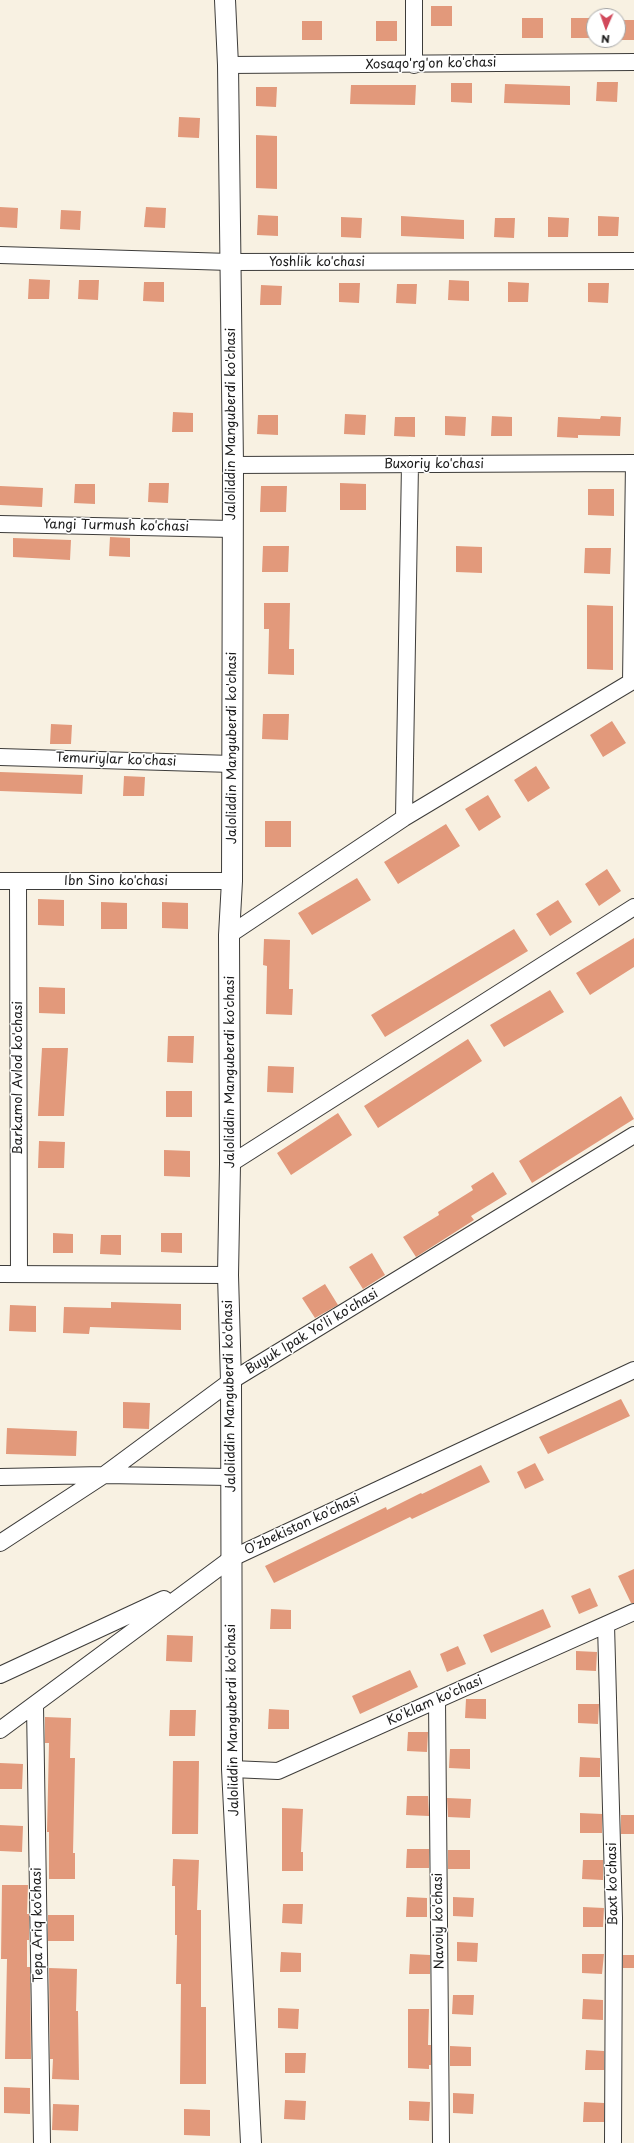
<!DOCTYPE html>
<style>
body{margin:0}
#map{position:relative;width:634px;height:2143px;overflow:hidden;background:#f8f1e2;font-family:"Playpen Sans",sans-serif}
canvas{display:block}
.north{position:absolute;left:586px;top:8px;width:40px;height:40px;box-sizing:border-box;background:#fff;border:1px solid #a4a4a4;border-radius:50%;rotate:182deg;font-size:11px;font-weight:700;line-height:16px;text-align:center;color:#1c1c1c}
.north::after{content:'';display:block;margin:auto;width:14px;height:18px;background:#d1495b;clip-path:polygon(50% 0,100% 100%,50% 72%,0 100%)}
</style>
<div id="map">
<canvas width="634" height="2143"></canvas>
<div class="north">N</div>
</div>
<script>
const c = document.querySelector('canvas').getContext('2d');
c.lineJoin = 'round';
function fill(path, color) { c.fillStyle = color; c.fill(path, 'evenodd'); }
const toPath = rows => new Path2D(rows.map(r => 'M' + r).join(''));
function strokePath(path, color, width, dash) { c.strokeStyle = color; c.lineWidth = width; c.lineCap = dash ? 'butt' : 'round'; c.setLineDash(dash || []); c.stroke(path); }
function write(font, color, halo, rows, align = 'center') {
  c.font = font + ' "Playpen Sans",sans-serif'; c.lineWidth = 3; c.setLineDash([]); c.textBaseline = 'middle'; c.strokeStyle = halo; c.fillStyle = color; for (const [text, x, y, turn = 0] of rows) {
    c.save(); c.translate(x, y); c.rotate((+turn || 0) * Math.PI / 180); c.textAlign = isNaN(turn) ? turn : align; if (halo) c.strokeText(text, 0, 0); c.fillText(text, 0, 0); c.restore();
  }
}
fill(toPath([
 [431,6,452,6,452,26,431,26],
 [522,18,543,18,543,38,522,38],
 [571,18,592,18,592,38,571,38],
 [618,20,634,20,634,40,618,40],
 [302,21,322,21,322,40,302,40],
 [376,21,397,21,397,41,376,41],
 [597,82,618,82,617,102,596,101],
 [451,83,472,83,472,103,451,102],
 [505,84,570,86,570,105,504,103],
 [351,85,416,85,415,105,350,104],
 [256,87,277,87,276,107,256,106],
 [179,117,200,118,199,138,178,137],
 [256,135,277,136,277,189,256,188],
 [0,207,18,208,17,228,0,227],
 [146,207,166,208,165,228,144,227],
 [61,210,81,211,80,230,60,229],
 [258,215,278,216,278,236,257,235],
 [401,216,464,220,464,239,401,236],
 [598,216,619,217,618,236,598,236],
 [341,217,362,218,361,238,341,237],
 [548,217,569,218,568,237,548,237],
 [495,218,515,218,514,238,494,237],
 [29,279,50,280,49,299,28,299],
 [79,280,99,280,98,300,78,299],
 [449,280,469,281,469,301,448,300],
 [144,282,164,282,164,302,143,301],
 [508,282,529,283,528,302,508,302],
 [339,283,360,283,359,303,339,302],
 [588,283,609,283,608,303,588,302],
 [397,284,417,284,416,304,396,303],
 [261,285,282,286,281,305,260,305],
 [173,412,193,413,193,432,172,432],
 [345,414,366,415,365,435,344,434],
 [258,415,278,415,278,435,257,434],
 [445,416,466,417,465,436,445,435],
 [492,416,512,417,512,436,491,436],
 [601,416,621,417,620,436,578,435,578,438,557,437,558,417,600,419],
 [395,417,415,417,415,437,394,436],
 [149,483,169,483,168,503,148,502],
 [340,483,366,484,366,510,340,510],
 [75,484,95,484,95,504,74,503],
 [0,486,43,488,42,507,0,505],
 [261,486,287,486,286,512,260,512],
 [588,489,614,489,614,516,588,515],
 [110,537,130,538,130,557,109,556],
 [13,538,71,540,70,560,13,557],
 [263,546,289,546,288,572,262,572],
 [456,546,482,547,482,573,456,572],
 [585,548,611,548,610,574,584,573],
 [264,603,290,603,289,649,294,649,294,675,268,674,269,629,264,629],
 [587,605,613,606,613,670,587,669],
 [263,714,289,714,288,740,262,739],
 [612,721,626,743,603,757,590,735],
 [51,724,72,725,71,744,50,744],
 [536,766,550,788,528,802,514,780],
 [0,772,83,775,82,794,0,791],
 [124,776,145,777,144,796,123,796],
 [488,795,501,817,479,831,465,809],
 [265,821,291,821,291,847,265,847],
 [446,824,460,846,398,884,384,862],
 [607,869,621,891,599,906,585,884],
 [357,878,371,900,312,935,298,913],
 [38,899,64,900,64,926,38,925],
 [558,900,572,922,550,936,536,914],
 [101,902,127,903,127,929,101,929],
 [162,902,188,903,188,929,162,928],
 [514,929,528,951,385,1037,371,1015],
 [634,938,634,967,590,995,576,973],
 [264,939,290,940,289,989,293,989,292,1015,266,1014,267,966,263,965],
 [39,987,65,988,65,1014,39,1013],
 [550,990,564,1012,504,1047,490,1025],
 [168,1036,194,1036,193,1063,167,1062],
 [468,1039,482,1061,378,1128,364,1106],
 [42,1048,68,1048,64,1116,38,1116],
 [268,1066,294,1067,293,1093,267,1092],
 [166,1091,192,1091,192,1117,166,1117],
 [621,1096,634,1119,532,1183,519,1161],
 [338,1113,352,1135,291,1175,277,1153],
 [39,1141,65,1142,64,1168,38,1168],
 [164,1150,190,1151,190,1177,164,1176],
 [493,1172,507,1194,471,1216,474,1220,416,1257,403,1237,439,1215,438,1212,473,1190,471,1186],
 [53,1233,73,1234,73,1253,53,1253],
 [161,1233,182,1233,182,1253,161,1252],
 [101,1235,121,1235,121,1255,100,1254],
 [372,1253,385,1275,363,1289,349,1267],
 [325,1284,338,1305,315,1318,302,1298],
 [111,1302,181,1304,181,1330,90,1327,89,1334,63,1333,64,1307,111,1308],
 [10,1305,36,1306,36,1332,9,1331],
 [621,1399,630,1416,548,1454,539,1437],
 [123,1402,150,1403,149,1429,123,1428],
 [7,1428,77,1431,76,1456,6,1454],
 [535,1463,544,1480,525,1489,517,1472],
 [481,1465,490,1482,412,1519,410,1517,274,1583,265,1566,386,1507,387,1510,421,1493,422,1494],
 [634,1569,634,1603,631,1603,618,1576],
 [590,1588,598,1606,579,1614,571,1596],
 [271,1609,291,1610,291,1629,270,1629],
 [543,1609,551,1627,491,1653,483,1635],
 [167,1635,193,1636,192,1662,166,1661],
 [458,1646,466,1664,447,1672,440,1654],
 [576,1651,597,1652,596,1671,576,1670],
 [410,1670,418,1687,360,1714,352,1696],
 [466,1699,486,1699,486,1719,465,1718],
 [578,1704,599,1704,598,1724,578,1723],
 [269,1709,289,1710,289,1729,268,1729],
 [170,1710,196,1710,195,1736,169,1736],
 [45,1717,71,1718,70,1758,75,1758,73,1853,75,1853,75,1879,49,1879,49,1832,47,1832,49,1743,45,1743],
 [408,1732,428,1732,427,1752,407,1751],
 [450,1749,470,1749,470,1769,449,1768],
 [580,1757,600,1758,600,1777,579,1777],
 [173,1761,199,1761,198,1834,172,1834],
 [0,1763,23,1764,22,1789,0,1789],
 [407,1796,428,1796,429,1816,406,1815],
 [447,1798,471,1799,470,1818,448,1817],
 [282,1808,303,1809,301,1852,303,1852,303,1871,282,1871],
 [580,1813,602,1814,602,1833,580,1833],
 [621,1815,634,1815,634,1834,621,1834],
 [0,1825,23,1826,22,1852,0,1851],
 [407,1849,429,1849,429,1868,406,1868],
 [448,1850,470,1850,470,1869,448,1869],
 [173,1859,199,1860,197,1910,201,1910,201,2007,206,2007,206,2084,180,2084,181,1984,176,1984,177,1935,175,1935,175,1886,172,1886],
 [583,1860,603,1860,603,1880,582,1879],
 [2,1885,28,1885,27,1914,29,1914,29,1940,27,1940,27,1967,30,1967,31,2059,5,2059,7,1959,1,1959],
 [407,1897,427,1898,427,1917,406,1917],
 [453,1897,474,1898,473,1917,453,1916],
 [283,1904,303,1904,302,1924,282,1923],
 [583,1907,604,1908,603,1927,583,1927],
 [48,1915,74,1915,74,1941,48,1941],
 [457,1942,478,1943,477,1962,457,1961],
 [281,1952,301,1953,301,1972,280,1972],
 [410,1954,430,1955,430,1974,409,1974],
 [582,1954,604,1954,602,1974,582,1973],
 [623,1955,634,1955,634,1968,623,1968],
 [49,1968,77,1969,76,2011,78,2011,79,2080,52,2079,53,2059,50,2059],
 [453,1995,474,1995,473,2015,452,2014],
 [583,1999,603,2000,603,2020,582,2019],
 [278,2008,299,2009,298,2029,278,2028],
 [408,2009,429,2009,428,2045,431,2045,431,2065,429,2065,429,2069,408,2068],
 [450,2046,471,2047,471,2066,450,2066],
 [586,2050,604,2051,604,2070,585,2070],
 [285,2053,306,2053,305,2073,285,2073],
 [4,2087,30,2088,30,2114,4,2113],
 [453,2093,474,2094,473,2114,453,2113],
 [285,2100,306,2101,305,2120,284,2119],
 [409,2101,430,2102,429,2121,409,2120],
 [584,2102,604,2103,604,2122,583,2122],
 [53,2104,79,2105,78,2131,52,2130],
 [184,2109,210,2110,210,2136,184,2135]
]), '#e2997b');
const minor = toPath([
 [414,0,414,65],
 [228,65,634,62],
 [0,255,230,262,634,261],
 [233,465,634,463],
 [0,524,232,529],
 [0,757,232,764],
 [404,818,410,464],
 [0,881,232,881],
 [18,881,19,1274],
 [229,935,404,818,631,682,634,463],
 [230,1164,634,907],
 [0,1274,228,1275],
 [0,1477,104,1475,230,1477],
 [0,1543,104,1475,231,1381,634,1135],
 [606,1625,614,1918,613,2143],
 [0,1675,164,1599],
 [437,1700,441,2143],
 [35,1706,42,2143],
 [0,1730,232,1558,634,1370],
 [232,1769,278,1771,634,1612]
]);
const tertiary = toPath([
 [225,0,228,65,233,465,232,881,229,935,230,1164,228,1275,231,1381,232,1769,251,2143]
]);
strokePath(minor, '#3d3c3a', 18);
strokePath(tertiary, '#3d3c3a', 22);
strokePath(minor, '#fff', 16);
strokePath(tertiary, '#fff', 20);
write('13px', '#1c1c1c', '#fff', [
 ["Xosaqo'rg'on ko'chasi",431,64,-1],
 ["Yoshlik ko'chasi",317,262],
 ["Jaloliddin Manguberdi ko'chasi",231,424,-90],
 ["Buxoriy ko'chasi",434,464],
 ["Yangi Turmush ko'chasi",116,526,1],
 ["Jaloliddin Manguberdi ko'chasi",232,748,-90],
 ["Temuriylar ko'chasi",116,760,2],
 ["Ibn Sino ko'chasi",116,881],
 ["Jaloliddin Manguberdi ko'chasi",230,1072,-90],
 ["Barkamol Avlod ko'chasi",18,1078,-90],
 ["Buyuk Ipak Yo'li ko'chasi",312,1332,-31],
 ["Jaloliddin Manguberdi ko'chasi",230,1396,-91],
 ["O'zbekiston ko'chasi",302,1525,-25],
 ["Ko'klam ko'chasi",435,1701,-24],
 ["Jaloliddin Manguberdi ko'chasi",233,1720,-91],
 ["Baxt ko'chasi",613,1884,-91],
 ["Navoiy ko'chasi",439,1921,-91],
 ["Tepa Ariq ko'chasi",38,1925,-91]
]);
</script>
